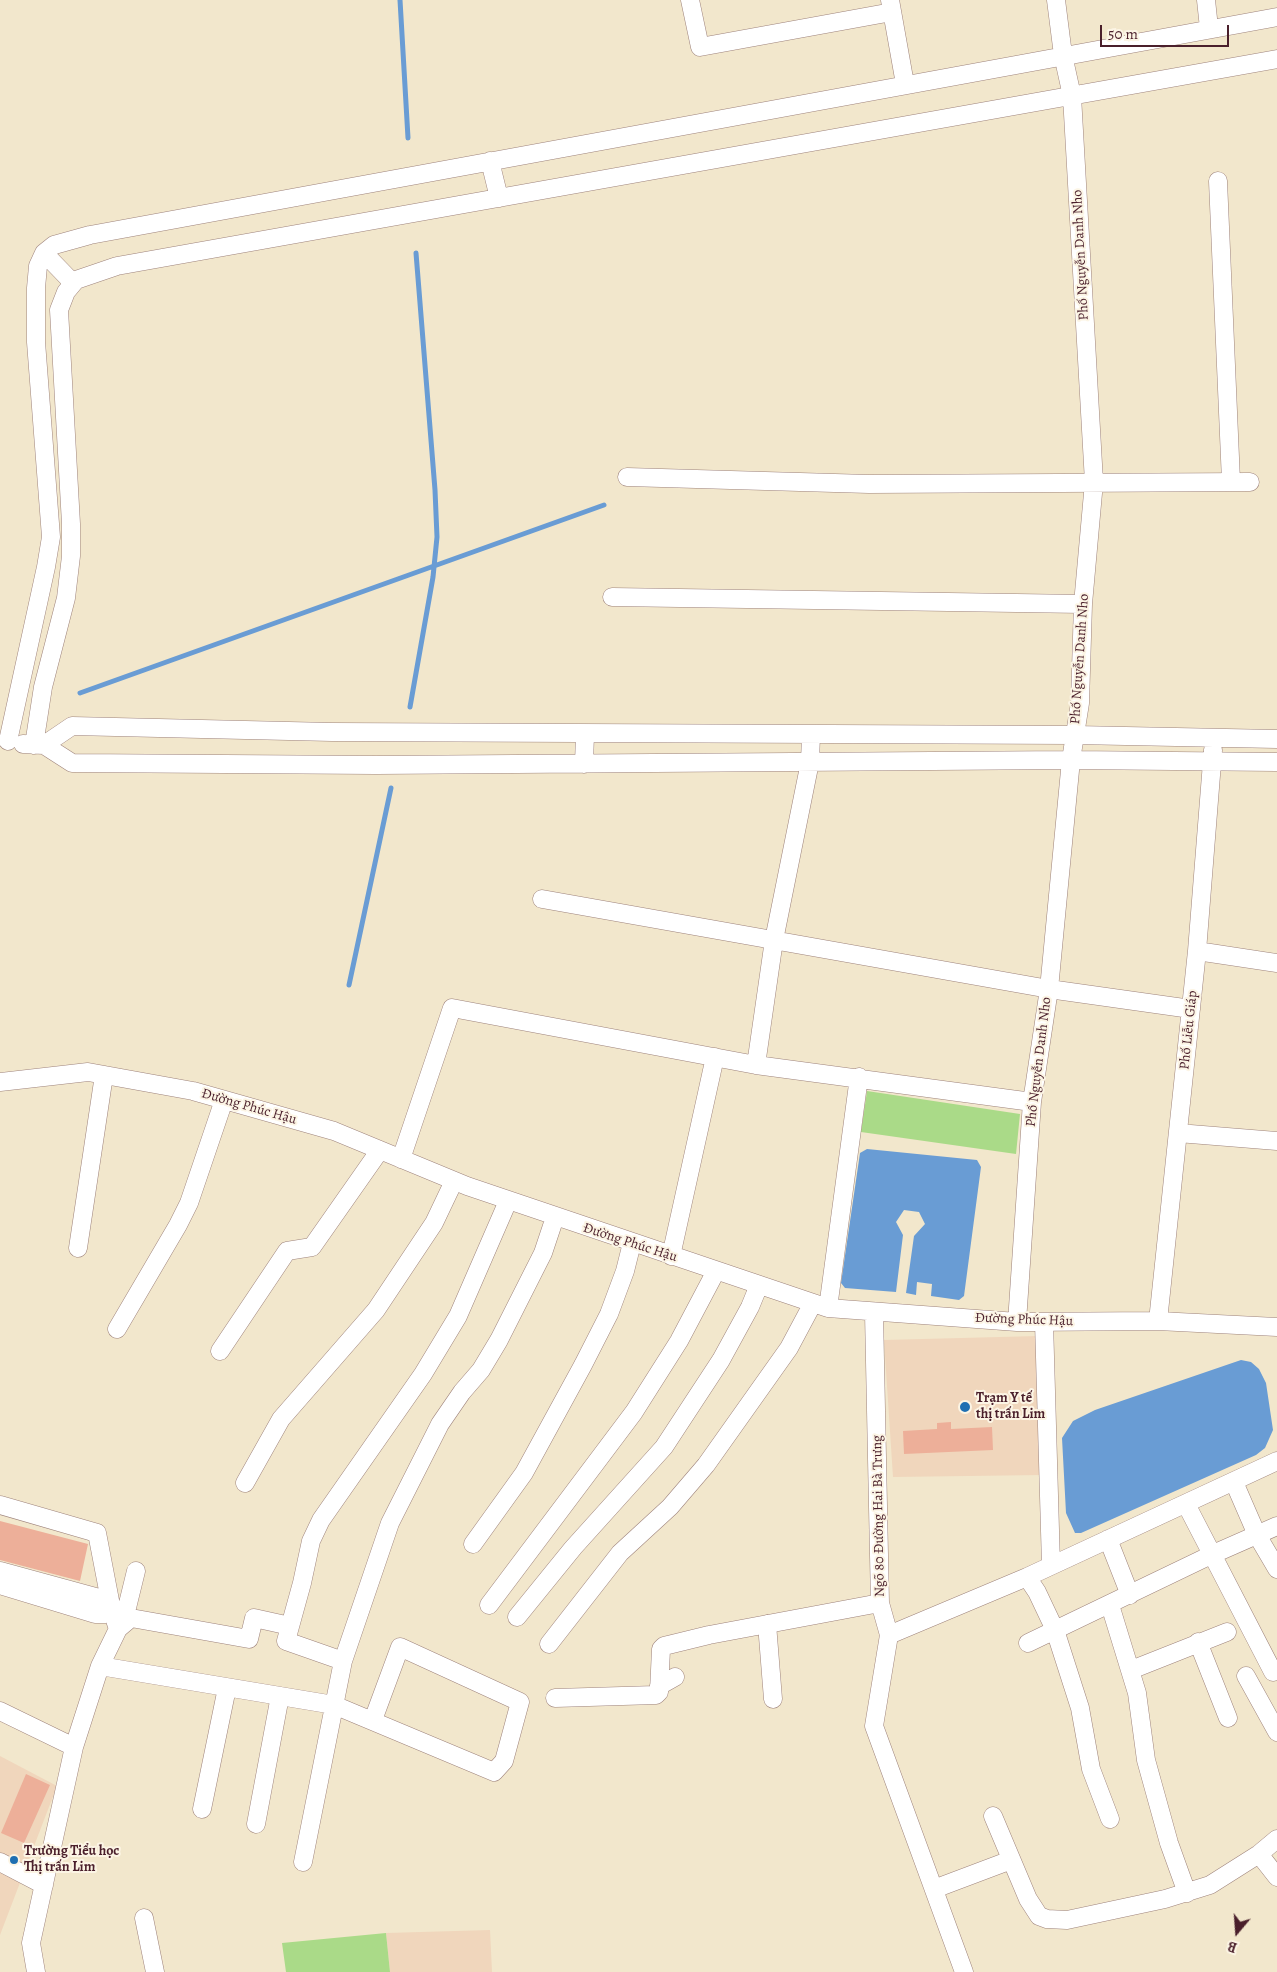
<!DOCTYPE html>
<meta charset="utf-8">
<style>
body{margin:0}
#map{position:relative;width:1277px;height:1972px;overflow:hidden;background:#f2e7cc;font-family:Alegreya,serif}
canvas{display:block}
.north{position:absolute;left:1212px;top:1907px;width:50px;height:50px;-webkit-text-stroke:4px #fcf5e5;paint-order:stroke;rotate:198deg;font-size:14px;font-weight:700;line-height:20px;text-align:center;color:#4a1f2b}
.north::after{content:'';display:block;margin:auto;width:18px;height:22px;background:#4a1f2b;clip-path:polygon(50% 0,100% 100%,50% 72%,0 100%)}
.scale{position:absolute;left:1100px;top:25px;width:129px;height:22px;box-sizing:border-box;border:2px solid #4a1f2b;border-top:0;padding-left:6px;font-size:15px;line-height:18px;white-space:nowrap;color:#4a1f2b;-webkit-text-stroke:4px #fcf5e5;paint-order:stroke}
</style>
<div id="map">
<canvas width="1277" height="1972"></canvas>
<div class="north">B</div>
<div class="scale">50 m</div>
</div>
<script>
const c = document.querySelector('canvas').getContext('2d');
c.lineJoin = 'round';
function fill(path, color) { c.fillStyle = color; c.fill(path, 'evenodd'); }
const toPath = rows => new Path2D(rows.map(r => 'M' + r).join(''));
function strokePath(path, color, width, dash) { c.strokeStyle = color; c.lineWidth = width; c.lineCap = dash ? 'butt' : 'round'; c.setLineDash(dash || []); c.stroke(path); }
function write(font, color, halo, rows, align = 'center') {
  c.font = font + ' Alegreya,serif'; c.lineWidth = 4; c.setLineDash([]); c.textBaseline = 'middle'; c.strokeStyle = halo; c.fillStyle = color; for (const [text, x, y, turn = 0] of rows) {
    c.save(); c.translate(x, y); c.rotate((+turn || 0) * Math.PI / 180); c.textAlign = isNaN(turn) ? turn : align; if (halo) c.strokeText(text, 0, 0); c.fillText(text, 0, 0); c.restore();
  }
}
fill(toPath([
 [1038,1336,1043,1475,893,1477,884,1340],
 [0,1756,57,1786,0,1935],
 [490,1930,492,1972,390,1972,386,1933]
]), '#f0d6bc');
fill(toPath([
 [867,1091,1020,1114,1016,1154,861,1132],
 [386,1933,390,1972,286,1972,282,1943]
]), '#aada88');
fill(toPath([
 [867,1149,977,1160,981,1167,964,1296,959,1300,931,1296,932,1284,917,1282,916,1295,906,1293,914,1236,925,1224,919,1212,904,1210,896,1222,903,1235,896,1292,845,1288,841,1283,860,1153],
 [1241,1360,1251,1362,1259,1369,1266,1383,1273,1430,1265,1448,1256,1455,1081,1533,1075,1533,1066,1513,1062,1438,1073,1421,1095,1410]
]), '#699cd4');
strokePath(toPath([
 [400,0,408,138],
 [80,693,604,505],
 [410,707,433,577,437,537,435,490,416,253],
 [349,985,391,788]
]), '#699cd4', 5);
fill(toPath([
 [951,1422,951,1429,992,1427,993,1450,904,1454,903,1431,937,1429,937,1423],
 [0,1521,88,1544,80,1581,0,1560],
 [26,1774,50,1785,24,1843,1,1833]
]), '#edaf99');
const minor = toPath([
 [690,0,700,47,892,12],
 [890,0,905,84],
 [1206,0,1209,28],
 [490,161,499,198],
 [1218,181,1231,481],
 [44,253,73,283],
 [627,477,869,484,1250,482],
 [612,597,1083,604],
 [8,741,46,567,51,537,36,342,36,288,38,266,44,253,54,245,90,235,1277,17],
 [23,744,44,745,72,763,376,765,1071,760,1277,762],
 [34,745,43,687,66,598,71,556,71,524,59,310,66,292,76,280,117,266,1277,59],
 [44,745,72,726,332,732,1075,735,1277,739],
 [584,764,585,734],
 [542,899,1049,989,1191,1009],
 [1197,951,1277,963],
 [756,1065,774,940,810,762,811,735],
 [0,1082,88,1072,193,1091,334,1131,467,1186,828,1308,1017,1322,1158,1321,1277,1327],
 [1178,1133,1277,1141],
 [401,1159,452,1008,756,1065,1032,1102],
 [78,1248,104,1075],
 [671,1256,715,1057],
 [828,1308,859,1077],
 [874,1313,880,1603,889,1635,874,1726,964,1972],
 [1158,1321,1197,951,1213,750],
 [1017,1322,1032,1102,1049,989,1071,760,1080,703,1083,604,1094,482,1072,96,1063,55,1056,0],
 [1044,1322,1051,1565],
 [117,1329,178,1225,189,1203,224,1100],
 [220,1351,287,1251,312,1247,380,1150],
 [1234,1482,1257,1535,1277,1569],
 [245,1483,281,1419,376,1310,434,1223,454,1181],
 [1186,1504,1273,1672],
 [0,1505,97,1533,112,1611,118,1629,100,1666,74,1747,31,1943,36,1972],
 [1108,1539,1130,1595],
 [473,1544,524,1473,583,1365,609,1314,625,1271,632,1243],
 [0,1571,110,1601],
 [1027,1577,1037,1592,1055,1630,1080,1708,1091,1769,1110,1819],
 [0,1585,95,1614,104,1614,112,1611],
 [489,1605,634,1412,679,1341,716,1271],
 [1110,1605,1137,1693,1146,1760,1169,1843,1187,1893],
 [517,1617,573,1548,664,1447,721,1360,750,1307,759,1285],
 [123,1624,136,1571],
 [767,1624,773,1699],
 [118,1629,131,1618,249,1639,254,1618,290,1626],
 [889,1635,1027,1577,1277,1461],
 [1198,1642,1228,1718],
 [1028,1643,1211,1555,1277,1526],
 [549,1644,620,1553,670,1507,706,1465,789,1348,813,1303],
 [343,1661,286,1641,302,1583,311,1541,321,1520,423,1374,458,1316,508,1201],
 [100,1666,334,1705,494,1772,504,1761,520,1702,400,1647,373,1720],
 [1131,1670,1227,1632],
 [1246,1676,1277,1732],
 [659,1686,675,1677],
 [555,1698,656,1695,659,1692,661,1649,664,1646,709,1635,880,1603],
 [0,1711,74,1747],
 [202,1809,227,1688],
 [993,1816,1028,1899,1039,1916,1047,1919,1067,1920,1165,1899,1210,1885,1259,1854,1277,1839],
 [256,1824,280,1696],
 [1259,1854,1277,1877],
 [0,1862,44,1885],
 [303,1862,343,1661,390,1523,440,1424,462,1392,481,1370,499,1340,543,1253,555,1217],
 [934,1889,1011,1860],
 [144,1918,155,1972]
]);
strokePath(minor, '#9e837c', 19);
strokePath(minor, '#fff', 18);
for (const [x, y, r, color] of [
 [965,1407,6,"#1f6fb2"],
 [14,1860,5,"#1f6fb2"]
]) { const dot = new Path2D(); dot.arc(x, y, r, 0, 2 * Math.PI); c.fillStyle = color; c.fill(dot); strokePath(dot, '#fcf5e5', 2); }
write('14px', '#4a1f2b', '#fcf5e5', [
 ["Phố Nguyễn Danh Nho",1081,255,-93],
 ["Phố Nguyễn Danh Nho",1080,659,-86],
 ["Phố Liễu Giáp",1189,1030,-84],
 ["Phố Nguyễn Danh Nho",1039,1062,-83],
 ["Đường Phúc Hậu",249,1107,16],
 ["Đường Phúc Hậu",630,1243,18],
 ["Đường Phúc Hậu",1024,1320,2],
 ["Ngõ 80 Đường Hai Bà Trưng",879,1516,-91]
]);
write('bold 14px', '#4a1f2b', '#fcf5e5', [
 ["Trạm Y tế",976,1399],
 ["thị trấn Lim",976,1415],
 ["Trường Tiểu học",24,1852],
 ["Thị trấn Lim",24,1868]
], 'left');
</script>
